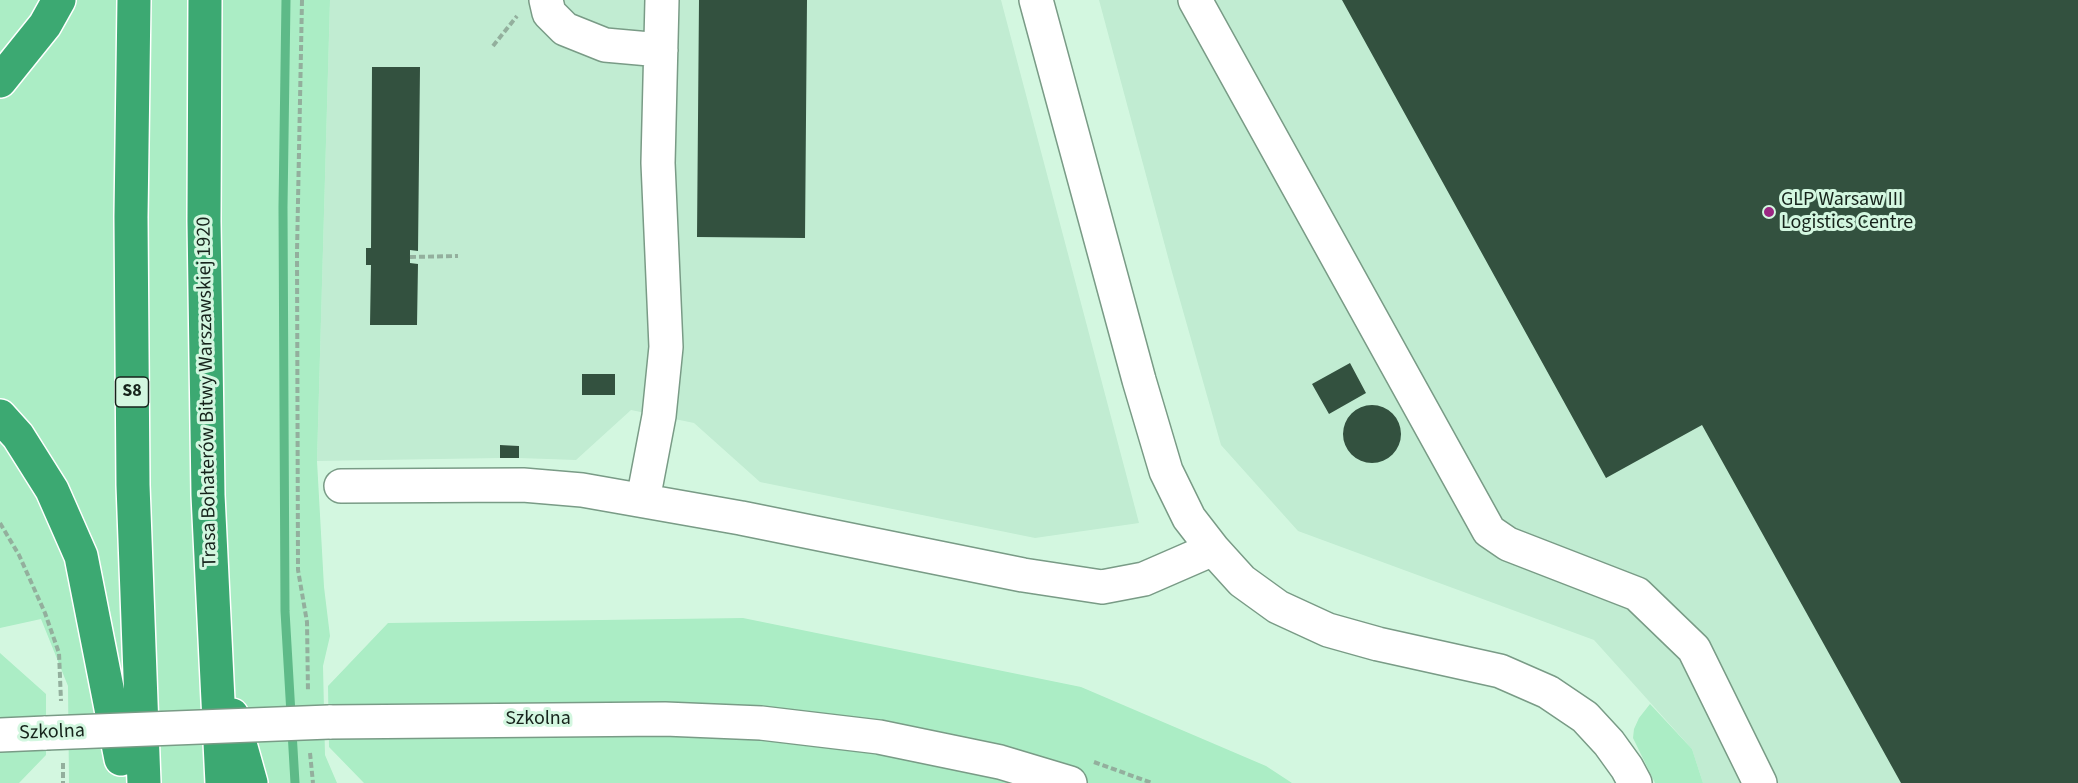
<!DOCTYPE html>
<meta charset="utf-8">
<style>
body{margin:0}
canvas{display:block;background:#d3f7e0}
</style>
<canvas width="2078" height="783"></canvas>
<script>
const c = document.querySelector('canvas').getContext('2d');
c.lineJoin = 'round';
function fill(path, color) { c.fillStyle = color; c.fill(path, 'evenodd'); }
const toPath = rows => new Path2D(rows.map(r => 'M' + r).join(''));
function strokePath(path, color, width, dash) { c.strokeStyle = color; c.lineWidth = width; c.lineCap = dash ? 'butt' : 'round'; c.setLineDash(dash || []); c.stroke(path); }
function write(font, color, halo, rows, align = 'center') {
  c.font = font + ' "Source Sans 3",sans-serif'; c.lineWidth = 6; c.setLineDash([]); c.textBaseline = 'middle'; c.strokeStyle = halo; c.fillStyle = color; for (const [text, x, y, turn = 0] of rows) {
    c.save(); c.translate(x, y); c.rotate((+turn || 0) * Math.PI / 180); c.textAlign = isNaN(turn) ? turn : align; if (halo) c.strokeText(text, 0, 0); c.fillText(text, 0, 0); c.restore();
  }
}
fill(toPath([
 [330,0,1001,0,1139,523,1035,538,760,482,694,423,631,410,576,460,519,458,519,446,501,445,500,458,317,461],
 [1099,0,2078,0,2078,783,1703,783,1692,749,1594,640,1298,531,1221,445,1172,272]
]), '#c1ecd2');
fill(toPath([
 [0,0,330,0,317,461,324,587,330,636,323,666,325,755,337,783,69,783,68,686,41,619,0,628],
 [743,618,1081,687,1266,766,1292,783,364,783,329,747,328,686,388,623],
 [0,653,46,694,46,755,19,783,0,783],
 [1650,704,1692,749,1703,783,1655,783,1633,738,1634,729,1639,718]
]), '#abedc5');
strokePath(toPath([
 [286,0,283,207,285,611,295,783]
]), '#5eba88', 9);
fill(toPath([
 [699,0,807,0,805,238,697,237],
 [1342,0,2078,0,2078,783,1901,783,1702,425,1606,478],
 [372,67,420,67,418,251,410,250,410,263,418,264,417,325,370,325,371,265,366,265,366,248,371,248],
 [1350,363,1366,393,1329,414,1312,384],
 [582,374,615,374,615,395,582,395],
 '1343 434a29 29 0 1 1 58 0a29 29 0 1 1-58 0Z',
 [500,445,519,446,519,458,500,458]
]), '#33513f');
const minor = toPath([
 [546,0,549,13,565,29,605,45,661,50],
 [1036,0,1139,380,1166,471,1189,518,1213,549,1242,581,1278,607,1328,630,1378,644,1500,671,1548,692,1585,717,1609,743,1627,768,1635,783],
 [1195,0,1489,531,1508,544,1637,594,1694,649,1760,783],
 [341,486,523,485,582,490,741,518,1023,575,1102,587,1144,579,1213,549],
 [643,500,659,416,666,347,658,163,662,0],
 [329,722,665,719,761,723,879,737,1000,762,1070,783],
 [0,735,46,733]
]);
const highway = toPath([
 [134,0,131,217,133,485,144,783],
 [205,0,204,221,208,495,222,783],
 [0,81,45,25,59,0],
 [0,416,18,436,52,490,81,556,121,759],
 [232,715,251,783]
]);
strokePath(minor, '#799b86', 36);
strokePath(highway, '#fff', 36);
strokePath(toPath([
 [302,0,297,252,298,570,307,622,308,692],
 [493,46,517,16],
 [410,257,458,256],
 [0,523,19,555,45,613,59,653,61,701],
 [310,753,313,783],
 [1094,762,1152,783],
 [63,763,63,783]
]), '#93af9d', 4, [6, 3]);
strokePath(minor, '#fff', 33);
strokePath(highway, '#3ca972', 33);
const minorBridge = toPath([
 [46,733,329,722]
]);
strokePath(minorBridge, '#799b86', 36, []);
strokePath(minorBridge, '#fff', 33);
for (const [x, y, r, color] of [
 [1769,212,6,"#9b2682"]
]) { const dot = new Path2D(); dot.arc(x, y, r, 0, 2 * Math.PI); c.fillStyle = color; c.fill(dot); strokePath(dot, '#d3f7e0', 2); }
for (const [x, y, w] of [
 [132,392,33]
]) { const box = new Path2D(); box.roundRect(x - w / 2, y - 15, w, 30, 4.5); c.fillStyle = '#d3f7e0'; c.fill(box); strokePath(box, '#16231b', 1.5); }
write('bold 18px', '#16231b', null, [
 ["S8",132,392]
]);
write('20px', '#16231b', '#d3f7e0', [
 ["GLP Warsaw III",1781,201],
 ["Logistics Centre",1781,224]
], 'left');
write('20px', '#16231b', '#d3f7e0', [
 ["Trasa Bohaterów Bitwy Warszawskiej 1920",208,392,-91],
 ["Szkolna",538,720],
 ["Szkolna",52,733,-2]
]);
</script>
